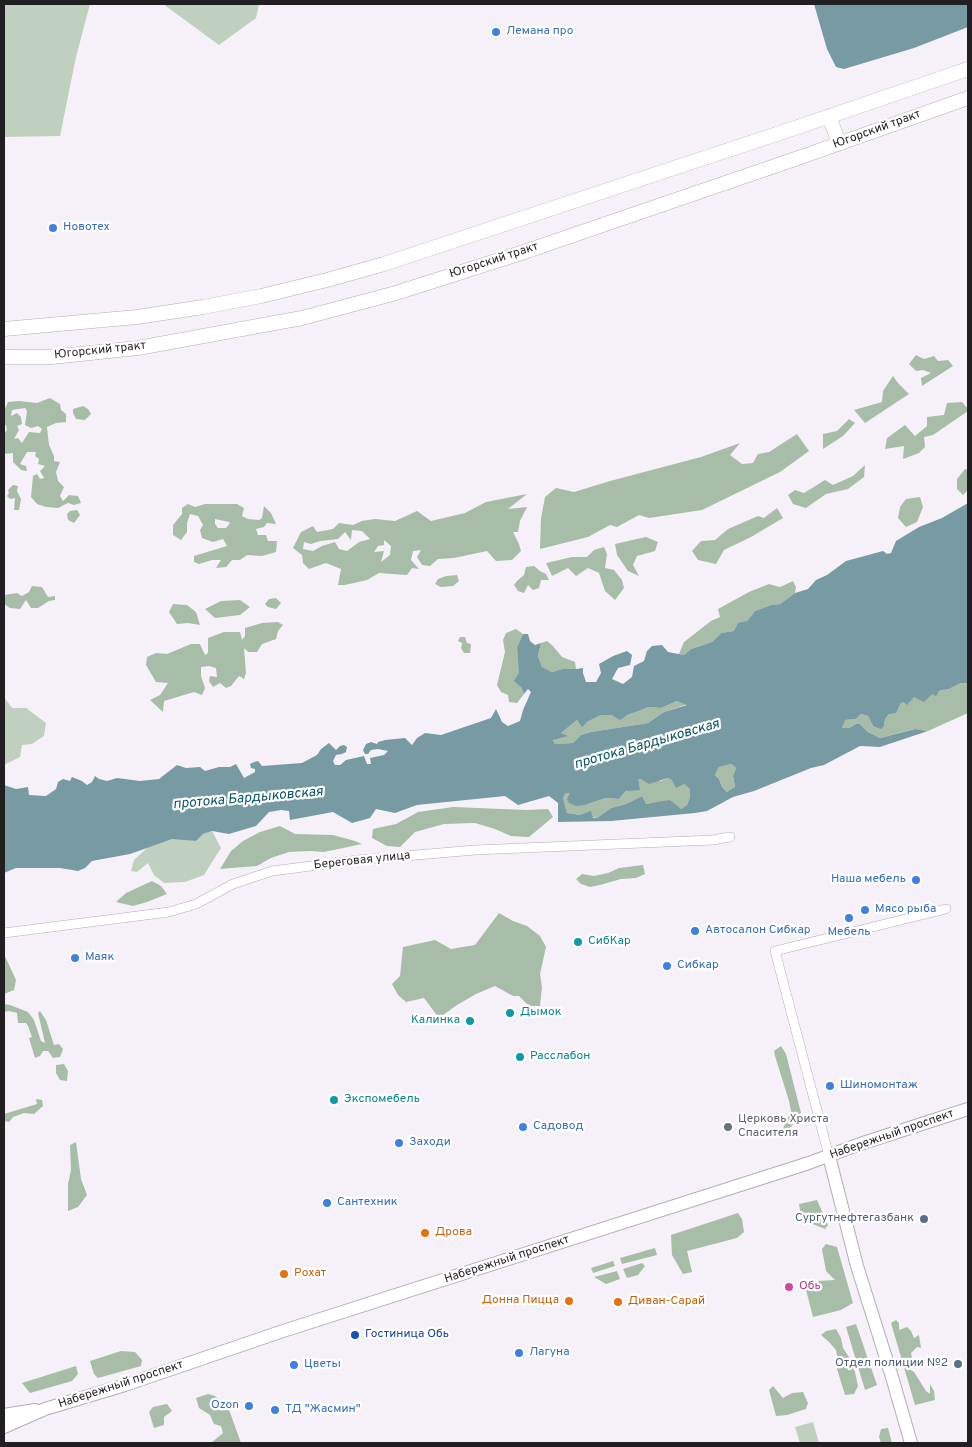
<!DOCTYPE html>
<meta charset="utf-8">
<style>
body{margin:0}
#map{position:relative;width:972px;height:1447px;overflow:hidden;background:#f6f1f9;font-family:Overpass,sans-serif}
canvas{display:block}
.frame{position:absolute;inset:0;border:5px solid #211f22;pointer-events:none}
</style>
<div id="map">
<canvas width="972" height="1447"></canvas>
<div class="frame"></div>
</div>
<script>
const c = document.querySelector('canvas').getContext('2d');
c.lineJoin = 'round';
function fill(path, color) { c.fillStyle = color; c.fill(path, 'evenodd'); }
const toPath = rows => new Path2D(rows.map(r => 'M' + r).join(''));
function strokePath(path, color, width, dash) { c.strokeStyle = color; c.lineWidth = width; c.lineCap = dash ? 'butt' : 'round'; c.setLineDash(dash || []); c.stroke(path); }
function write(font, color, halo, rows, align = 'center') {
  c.font = font + ' Overpass,sans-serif'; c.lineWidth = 4.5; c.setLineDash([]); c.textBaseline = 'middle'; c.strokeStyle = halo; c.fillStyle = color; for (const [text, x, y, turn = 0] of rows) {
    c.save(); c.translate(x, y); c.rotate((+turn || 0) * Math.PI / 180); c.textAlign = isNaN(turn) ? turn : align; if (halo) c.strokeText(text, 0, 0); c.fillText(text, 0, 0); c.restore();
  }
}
fill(toPath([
 [4,4,90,4,76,57,60,136,4,137],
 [163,4,259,4,256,18,219,45],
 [4,697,12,708,26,708,46,723,44,736,32,744,22,745,20,757,4,765],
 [212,831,221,848,204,875,185,882,164,883,154,875,148,863,137,872,131,871,134,860,148,847,172,838,196,841,203,834],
 [813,1422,819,1443,800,1443,795,1427]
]), '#bfd1be');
fill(toPath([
 [916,355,924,359,934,356,938,361,948,360,953,366,922,386,921,378,931,373,923,370,916,371,909,364],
 [893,376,898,383,909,394,865,423,854,410,882,402,883,391],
 [50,398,60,404,61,410,66,414,66,422,56,423,47,427,49,445,54,456,54,461,60,462,56,472,58,481,64,487,60,496,63,501,69,495,78,496,81,503,74,505,68,503,58,508,46,507,37,504,31,497,33,476,37,474,40,479,44,478,40,471,45,466,38,464,39,459,35,456,36,452,27,452,20,464,26,466,27,471,21,470,13,462,13,453,4,454,4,434,7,430,6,425,4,425,4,411,8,402,19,401,37,403],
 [25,408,27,411,25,425,31,428,38,426,42,429,40,433,29,432,22,443,18,438,14,439,19,430,17,426,22,424,21,417,17,413,11,416,12,410],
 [962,402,968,409,968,411,933,435,924,437,925,447,919,453,903,459,904,446,885,449,887,438,905,425,915,436,927,426,927,417,944,415,947,403],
 [83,406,88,409,91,414,85,420,76,419,73,413,73,409],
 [849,419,855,423,843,436,823,449,823,434,837,431],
 [797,434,809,451,780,472,702,510,649,518,639,515,617,527,610,525,588,537,540,549,541,518,545,497,556,488,574,492,610,481,701,457,740,443,730,455,742,464,753,463,758,454,769,452],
 [865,465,864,477,848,489,826,494,806,508,793,504,788,495,795,490,804,493,825,480,833,485,853,476],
 [965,469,968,470,968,490,963,495,957,489,957,479],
 [13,485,18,486,17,491,21,499,19,510,14,510,15,498,10,499,7,496,9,493,8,490],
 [527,494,508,509,527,507,520,521,518,532,513,532,519,544,521,551,512,560,496,561,487,551,454,558,438,559,430,566,422,565,417,557,421,550,413,551,411,560,419,569,412,568,407,575,379,573,367,580,345,585,338,585,341,569,326,563,309,569,303,563,302,555,293,548,301,532,313,526,317,532,333,529,339,523,353,525,362,521,375,519,395,521,417,511,431,521,465,513,486,502],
 [352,530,362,531,370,539,359,542,347,551,339,549,335,542,322,546,313,551,303,549,304,542,311,544,320,541,338,539,345,532,351,540],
 [384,540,391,546,390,555,381,562,384,551,374,552,378,546,384,545],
 [920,497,923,507,917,522,906,527,898,518,900,507,906,499],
 [188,504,195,507,205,504,237,504,244,508,242,516,248,519,259,520,262,518,264,506,271,513,276,524,267,523,264,527,256,529,258,535,266,535,268,541,277,541,276,552,262,556,247,555,240,560,232,560,226,567,216,568,221,560,212,560,199,564,194,562,194,556,227,546,223,539,213,542,202,538,200,530,203,525,198,516,190,514,187,523,187,532,181,540,173,535,173,525,182,514,182,508],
 [215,519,229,522,230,523,226,528,218,528,215,524],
 [777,508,783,518,751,537,724,550,716,564,698,560,692,551,701,541,715,540,728,529,758,516,764,518],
 [77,510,80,515,74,523,68,520,67,514,70,511],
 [646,537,658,542,655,551,637,556,633,565,639,576,628,571,617,555,615,544],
 [604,547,607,554,605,568,614,570,622,580,624,588,615,600,605,591,599,573,588,568,576,576,568,568,552,576,546,563,572,557,587,557,594,550],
 [534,566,540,571,546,574,549,580,541,580,539,588,533,590,528,585,524,593,518,591,514,585,517,581,524,575,526,567],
 [457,575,459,581,453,586,441,587,435,584,438,579,446,576],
 [793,581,796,587,795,593,780,604,771,605,755,611,747,621,734,631,721,633,712,642,691,649,684,655,679,654,684,642,711,621,720,617,718,609,749,592,769,584,780,587],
 [32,586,42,587,48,597,55,596,55,600,49,601,38,608,31,608,26,600,20,609,10,608,4,604,4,595,17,593,22,596,29,592],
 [276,598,281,603,276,609,268,607,265,604,269,599],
 [240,600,250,607,240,615,215,618,205,609,221,601],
 [173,604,187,605,196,612,200,625,188,623,177,624,169,612],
 [278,622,283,625,278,631,276,639,262,644,257,652,248,652,244,648,246,673,244,679,239,676,231,686,226,688,220,683,213,687,209,681,210,676,217,677,216,668,209,666,201,667,201,676,205,688,202,695,194,692,164,701,163,712,150,700,160,695,168,683,156,682,146,665,147,657,156,653,167,654,191,644,200,644,205,655,208,653,208,638,224,632,240,632,242,640,245,636,245,628,262,623],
 [516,629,523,634,517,647,521,687,524,694,517,703,509,702,508,695,501,692,497,685,505,652,503,640,506,633],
 [460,637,465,637,467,643,471,644,470,653,464,653,461,648,462,643,458,641],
 [547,641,553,646,562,657,575,662,576,669,562,669,552,672,542,667,538,656,541,643],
 [961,683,968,683,968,713,928,731,914,729,880,738,868,732,860,724,856,724,849,728,842,728,844,720,856,719,861,714,868,716,873,726,884,726,885,719,889,714,898,709,901,703,914,697,949,689],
 [677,701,688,704,664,712,648,723,591,732,581,735,573,743,555,744,553,739,567,736,561,733,577,720,587,722,601,715,627,715,639,711,648,707,661,708],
 [731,764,736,768,733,776,735,788,727,792,722,787,719,779,715,775,719,767],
 [641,778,661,781,668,778,684,784,690,789,690,797,687,805,681,809,654,803,645,804,642,796,626,804,611,808,597,818,567,813,563,798,565,794,570,793,585,805,606,798,619,799,638,779],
 [453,807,526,810,548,809,553,817,529,837,511,836,495,829,475,823,444,824,415,832,400,847,387,846,372,838,373,829,396,824,418,812],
 [280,826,295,834,333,835,355,841,362,844,324,852,311,851,289,852,271,858,257,866,220,869,231,851,243,841,260,832],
 [643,865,645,874,636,878,621,879,600,885,590,887,581,884,576,879,582,874,594,876,608,873,619,868],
 [152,881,161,886,167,894,147,902,133,906,116,902,126,893],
 [499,913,513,921,527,926,540,936,546,947,540,974,542,987,540,1006,529,1006,519,996,513,996,495,986,476,994,457,1005,439,1018,424,998,406,1002,398,995,392,984,400,976,403,947,435,940,451,949,475,945],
 [4,954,16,980,14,990,4,994],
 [4,1004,10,1005,28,1012,34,1020,41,1041,45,1043,38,1013,40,1011,46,1020,54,1045,59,1044,63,1049,60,1057,53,1058,48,1051,43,1051,40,1056,35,1058,29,1038,32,1037,28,1026,26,1023,18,1023,17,1013,9,1011,4,1012],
 [781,1046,786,1054,801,1113,785,1135,781,1133,791,1111,789,1101,775,1056,774,1051],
 [64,1064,68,1071,67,1081,60,1080,56,1073,56,1065],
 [36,1099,42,1100,43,1106,34,1114,24,1113,13,1117,9,1122,4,1121,4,1114,37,1104],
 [76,1142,81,1179,87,1195,78,1207,68,1211,68,1184,71,1170,70,1145],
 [817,1200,828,1225,825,1229,805,1221,801,1216,799,1204],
 [738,1213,742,1219,744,1232,737,1238,687,1251,692,1272,683,1274,672,1255,671,1235],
 [826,1244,837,1247,853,1303,841,1310,813,1317,805,1286,818,1281,835,1280,826,1271,822,1249],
 [655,1248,657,1255,622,1264,620,1258],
 [613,1261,615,1266,593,1273,591,1268],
 [642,1263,645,1266,638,1275,627,1278,623,1269],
 [617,1271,620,1279,606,1284,594,1277],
 [896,1320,899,1323,899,1330,907,1327,911,1331,914,1338,919,1335,921,1348,917,1347,911,1353,913,1363,909,1369,914,1372,926,1391,930,1394,930,1384,934,1391,935,1400,915,1405,891,1323],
 [856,1324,877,1385,865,1390,846,1327],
 [836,1329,841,1338,843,1348,849,1357,855,1372,858,1386,854,1394,845,1395,837,1369,838,1361,836,1350,829,1342,821,1335,826,1331],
 [121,1351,135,1352,142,1360,141,1366,98,1378,94,1374,90,1361],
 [76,1366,78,1374,72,1381,30,1393,22,1383],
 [773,1386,783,1398,792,1393,803,1392,808,1403,806,1409,787,1415,776,1416,769,1390],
 [208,1394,215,1396,228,1407,241,1443,211,1443,223,1433,221,1426,214,1424,210,1415,199,1408,196,1398],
 [167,1404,172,1411,164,1417,164,1425,154,1428,149,1412,153,1407],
 [888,1428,892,1443,881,1443,879,1437,881,1429]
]), '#a7bda7');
fill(toPath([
 [814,4,968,4,968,27,914,48,844,69,836,67,827,49],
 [968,503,968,683,961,683,949,689,939,691,936,696,932,694,924,702,914,697,907,705,904,702,901,703,896,713,889,714,885,719,884,726,881,729,873,726,868,716,861,714,856,719,845,720,842,728,849,728,856,724,860,724,868,732,880,738,915,729,928,731,880,747,860,746,824,765,811,768,754,791,733,797,707,811,695,813,611,821,558,822,558,803,549,796,518,805,505,796,417,805,395,813,376,809,370,818,352,823,333,812,290,820,289,811,281,810,269,812,256,826,229,834,212,831,203,834,196,841,172,839,130,854,92,861,85,868,78,871,60,868,16,868,4,873,4,785,16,789,28,787,29,795,46,796,56,789,58,782,63,779,70,781,72,777,82,781,87,785,92,782,95,776,99,779,107,781,117,778,140,781,159,779,177,765,186,768,200,767,205,771,219,767,230,767,236,764,244,778,255,772,255,769,251,768,250,764,254,762,258,761,262,766,302,763,317,755,321,749,329,743,336,750,340,746,344,745,347,747,346,752,342,754,336,755,333,761,335,765,340,765,346,760,364,756,367,764,371,764,370,758,384,755,388,751,378,749,371,750,368,754,365,754,363,750,366,744,371,742,377,744,378,742,385,740,405,738,412,745,417,738,425,733,441,735,491,718,496,709,502,722,508,726,520,721,523,710,531,692,528,689,524,694,521,687,514,681,519,673,517,647,523,634,528,634,530,641,535,645,541,643,538,656,542,667,552,672,562,669,576,669,583,668,583,673,586,682,596,682,601,673,599,664,613,656,627,651,632,655,630,665,618,668,612,679,623,684,632,677,634,666,644,661,647,651,652,646,662,645,668,652,684,655,691,649,712,642,721,633,734,631,738,623,747,621,755,611,771,605,780,604,795,593,808,589,816,580,827,575,846,561,883,551,887,554,891,553,896,541,919,527,942,518],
 [677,701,687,705,664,712,648,723,591,732,581,735,573,743,555,744,553,740,568,736,561,733,577,720,582,727,587,722,601,715,612,715,620,720,627,715,639,711,648,707,661,708],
 [731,764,736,768,733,776,735,787,727,792,722,787,719,779,715,775,719,767],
 [668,778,672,780,676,788,684,784,690,789,690,797,687,805,681,809,670,800,646,804,642,796,626,804,611,808,597,818,593,818,591,811,580,815,567,813,563,798,565,794,570,793,567,799,569,803,576,806,585,805,606,798,619,799,626,791,640,790,638,779,641,779,649,784]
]), '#789aa3');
const street = toPath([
 [4,933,169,912,196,904,233,884,272,871,358,860,475,850,713,840,730,837],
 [829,1156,775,951,946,909]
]);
const secondary = toPath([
 [829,1156,857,1266,892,1377,911,1443],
 [4,1415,35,1410],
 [4,1427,45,1409,125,1385,283,1331,809,1163,860,1144,968,1109]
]);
const primary = toPath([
 [829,116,839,143],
 [4,329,137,317,203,307,261,296,327,280,384,264,792,129,968,69],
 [4,357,52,357,138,348,302,318,396,293,521,253,801,157,968,98]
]);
strokePath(street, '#b2adb4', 10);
strokePath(secondary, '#b2adb4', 14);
strokePath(primary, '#b2adb4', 15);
strokePath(street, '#fff', 9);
strokePath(secondary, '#fff', 12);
strokePath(primary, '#fff', 14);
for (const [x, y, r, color] of [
 [496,32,5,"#3f7fe0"],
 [53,228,5,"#3f7fe0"],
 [916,880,5,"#3f7fe0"],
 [865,910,5,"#3f7fe0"],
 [849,918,5,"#3f7fe0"],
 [695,931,5,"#3f7fe0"],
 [578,942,5,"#0f9aa8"],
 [75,958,5,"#3f7fe0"],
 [667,966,5,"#3f7fe0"],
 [510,1013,5,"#0f9aa8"],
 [470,1021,5,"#0f9aa8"],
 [520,1057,5,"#0f9aa8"],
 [830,1086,5,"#3f7fe0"],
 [334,1100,5,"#0f9aa8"],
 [523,1127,5,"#3f7fe0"],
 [728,1127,5,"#6b7280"],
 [399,1143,5,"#3f7fe0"],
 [327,1203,5,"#3f7fe0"],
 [924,1219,5,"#5c6f8a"],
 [425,1233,5,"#e8710a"],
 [284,1274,5,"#e8710a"],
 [789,1287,5,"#d1479c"],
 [569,1301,5,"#e8710a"],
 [618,1302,5,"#e8710a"],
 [355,1335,5,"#1a4fb4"],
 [519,1353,5,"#3f7fe0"],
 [958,1364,5,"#5c6f8a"],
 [294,1365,5,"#3f7fe0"],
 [249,1406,5,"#3f7fe0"],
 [275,1410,5,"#3f7fe0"]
]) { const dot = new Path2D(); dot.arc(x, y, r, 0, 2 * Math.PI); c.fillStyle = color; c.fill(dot); strokePath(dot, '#fff', 2); }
write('12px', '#366cbe', '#fff', [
 ["Лемана про",506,32],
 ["Новотех",63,228],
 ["Наша мебель",906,880,"right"],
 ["Мясо рыба",875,910],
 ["Автосалон Сибкар",705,931],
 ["Мебель",849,933,"center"],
 ["Маяк",85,958],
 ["Сибкар",677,966],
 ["Шиномонтаж",840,1086],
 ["Садовод",533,1127],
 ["Заходи",409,1143],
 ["Сантехник",337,1203],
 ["Лагуна",529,1353],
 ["Цветы",304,1365],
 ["Ozon",239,1406,"right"],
 ["ТД \"Жасмин\"",285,1410]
], 'left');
write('12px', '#211f22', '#fff', [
 ["Югорский тракт",877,130,-20],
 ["Югорский тракт",494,261,-18],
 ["Югорский тракт",100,351,-6],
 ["Береговая улица",362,861,-6],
 ["Набережный проспект",892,1135,-19],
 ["Набережный проспект",507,1260,-18],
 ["Набережный проспект",121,1385,-18]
]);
write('12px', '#0d838f', '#fff', [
 ["СибКар",588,942],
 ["Дымок",520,1013],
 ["Калинка",460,1021,"right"],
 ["Расслабон",530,1057],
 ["Экспомебель",344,1100]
], 'left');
write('12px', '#5b616d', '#fff', [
 ["Церковь Христа",738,1120],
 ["Спасителя",738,1134]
], 'left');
write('12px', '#4e5e75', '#fff', [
 ["Сургутнефтегазбанк",914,1219],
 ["Отдел полиции №2",948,1364]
], 'right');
write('12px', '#c56008', '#fff', [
 ["Дрова",435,1233],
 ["Рохат",294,1274],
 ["Донна Пицца",559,1301,"right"],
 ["Диван-Сарай",628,1302]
], 'left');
write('12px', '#b23c85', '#fff', [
 ["Обь",799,1287]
], 'left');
write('12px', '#164399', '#fff', [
 ["Гостиница Обь",365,1335]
], 'left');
write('italic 14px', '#065362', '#fff', [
 ["протока Бардыковская",647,745,-16],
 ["протока Бардыковская",248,799,-5]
]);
</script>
